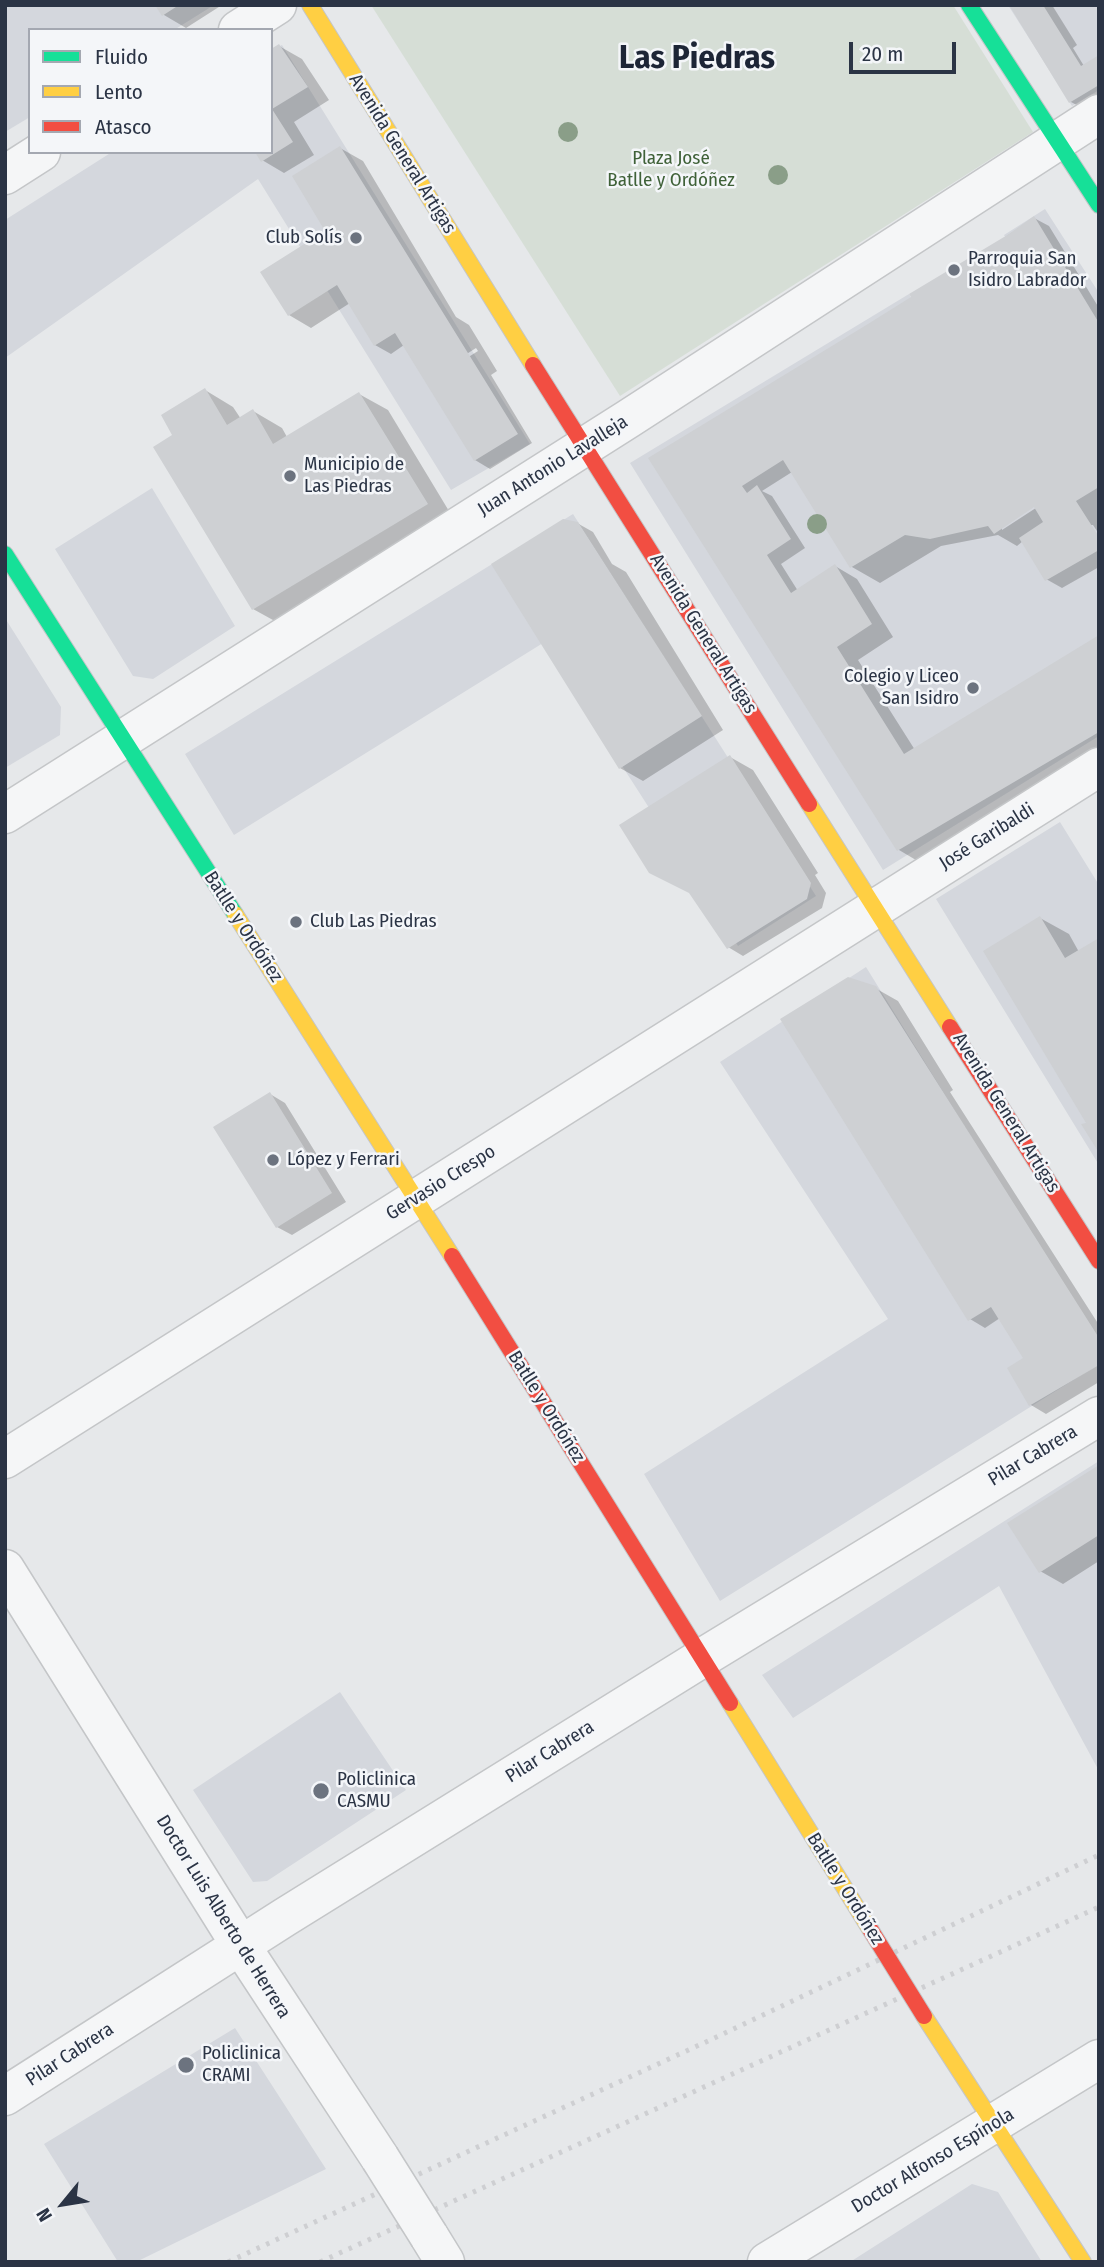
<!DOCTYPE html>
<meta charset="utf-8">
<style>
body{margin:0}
#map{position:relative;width:1104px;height:2267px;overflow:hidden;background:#e6e8ea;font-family:"Fira Sans Condensed",sans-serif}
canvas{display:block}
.frame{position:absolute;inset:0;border:7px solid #2b3445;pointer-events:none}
.legend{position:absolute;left:28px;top:28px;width:245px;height:126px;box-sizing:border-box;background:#f4f6f9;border:2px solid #a4a8b1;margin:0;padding:9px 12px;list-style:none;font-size:21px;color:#2b3445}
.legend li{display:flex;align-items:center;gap:14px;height:35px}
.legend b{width:35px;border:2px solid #a4a8b1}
.north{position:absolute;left:28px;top:2169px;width:70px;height:70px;-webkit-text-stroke:5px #f4f6f9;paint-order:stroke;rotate:240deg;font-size:19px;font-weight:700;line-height:28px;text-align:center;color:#2b3445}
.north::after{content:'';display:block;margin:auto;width:24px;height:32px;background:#2b3445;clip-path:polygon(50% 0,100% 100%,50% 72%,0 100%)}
.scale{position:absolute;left:849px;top:42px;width:107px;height:32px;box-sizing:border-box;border:4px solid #2b3445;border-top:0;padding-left:9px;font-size:21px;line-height:24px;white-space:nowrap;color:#2b3445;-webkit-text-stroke:5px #f4f6f9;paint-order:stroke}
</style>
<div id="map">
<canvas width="1104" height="2267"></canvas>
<div class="frame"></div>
<ul class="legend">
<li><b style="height:9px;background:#16e098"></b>Fluido</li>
<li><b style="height:9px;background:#ffcf43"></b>Lento</li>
<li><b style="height:9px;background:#f24e42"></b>Atasco</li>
</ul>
<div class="north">N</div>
<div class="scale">20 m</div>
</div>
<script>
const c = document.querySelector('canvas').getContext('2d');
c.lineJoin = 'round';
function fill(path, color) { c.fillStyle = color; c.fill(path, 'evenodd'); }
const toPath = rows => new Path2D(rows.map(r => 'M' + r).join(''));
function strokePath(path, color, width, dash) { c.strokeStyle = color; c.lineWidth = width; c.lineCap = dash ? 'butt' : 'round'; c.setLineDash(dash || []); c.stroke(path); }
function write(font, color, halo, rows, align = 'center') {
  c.font = font + ' "Fira Sans Condensed",sans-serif'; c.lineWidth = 5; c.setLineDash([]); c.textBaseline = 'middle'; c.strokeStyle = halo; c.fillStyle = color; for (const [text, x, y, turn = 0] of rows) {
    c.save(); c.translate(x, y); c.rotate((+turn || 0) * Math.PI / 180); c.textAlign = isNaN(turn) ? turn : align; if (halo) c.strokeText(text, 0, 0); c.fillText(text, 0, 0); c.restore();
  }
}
fill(toPath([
 [5,5,214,5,174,30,30,30,30,117,5,132],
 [1008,5,1099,5,1099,90,1072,106],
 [282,45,530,444,451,490,258,179,5,358,5,220,112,152,271,152,271,51],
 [1045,209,1099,293,1099,385,1004,235],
 [909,294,924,320,1099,468,1099,736,883,870,630,463],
 [152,488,235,626,153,679,133,676,55,549],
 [573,514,816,896,738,946,543,643,234,835,185,754],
 [5,618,61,707,60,735,5,768],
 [1060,822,1099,885,1099,1165,936,899],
 [866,967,1099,1344,1099,1364,720,1601,644,1474,888,1319,720,1062],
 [1099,1461,1099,1771,999,1586,793,1718,762,1675],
 [340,1692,406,1790,267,1881,253,1882,193,1790],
 [235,2028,326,2169,136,2262,118,2262,44,2144],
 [972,2184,998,2192,1042,2262,850,2262]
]), '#d4d7dd');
fill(toPath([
 [371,5,953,5,1033,132,620,396]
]), '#d6ded6');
fill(toPath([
 [158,5,222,5,186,28,164,15],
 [1011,5,1052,5,1077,45,1073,48,1084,66,1099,57,1099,102,1086,110,1071,102],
 [279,46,302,59,329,100,294,122,314,155,284,173,262,160,271,152,271,51],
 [340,148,363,161,456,317,469,325,497,371,491,375,532,443,490,469,475,460,404,345,391,354,375,345,350,303,311,328,289,315,328,231],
 [476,348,478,351,437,377,437,373],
 [1034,218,1049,226,1099,308,1099,534,1093,525,1089,525,1099,541,1099,567,1062,588,1046,579,1023,541,1017,546,998,535,941,546,880,583,852,567,792,472,762,491,772,496,805,548,781,564,798,591,835,566,857,579,893,637,858,660,915,750,1099,637,1099,757,921,863,899,850,650,459,913,298],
 [1041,501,1042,504,1002,530,1002,526],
 [205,390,233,407,241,419,253,411,282,428,287,437,359,394,388,410,455,521,282,625,253,609,175,436],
 [577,523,593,532,612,564,626,572,723,730,643,781,620,768],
 [730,757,753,770,818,873,815,875,826,893,822,908,743,956,728,947],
 [1040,918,1069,934,1079,952,1087,1122],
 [875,988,898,1001,953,1090,950,1092,1099,1325,1099,1382,1046,1414,1031,1405,1025,1358,1000,1318,985,1328,970,1319],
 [270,1094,285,1103,346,1202,292,1235,277,1227],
 [1099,1467,1099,1561,1063,1584,1040,1571]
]), '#0003');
fill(toPath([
 [155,5,179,5,162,16],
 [1009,5,1043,5,1081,66,1099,55,1099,85,1069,103],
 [279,44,308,87,272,109,293,142,261,162,255,152,271,152,271,49],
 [340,146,518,434,474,461,395,333,374,346,337,285,288,316,260,272,325,231,292,176],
 [1034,216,1099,323,1099,487,1076,501,1099,537,1099,550,1045,581,1019,538,1043,522,1034,507,994,534,988,526,930,539,905,535,850,568,783,460,742,486,747,493,757,485,791,539,767,555,791,593,835,564,872,624,837,647,904,754,1099,635,1099,732,897,851,648,458,868,324,911,297,909,294,1009,234],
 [205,388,227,425,253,409,273,444,359,392,428,504,252,610,153,447,172,435,161,415],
 [563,519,578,522,702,716,619,769,491,564],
 [730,755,811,883,807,899,727,949,689,893,649,873,619,825],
 [1040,916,1065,958,1099,938,1099,1153,1081,1124,1086,1123,983,951],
 [848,977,876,986,1099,1338,1099,1365,1029,1406,1007,1368,1023,1358,991,1307,968,1321,780,1019],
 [270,1092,332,1193,276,1228,213,1127],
 [1099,1465,1099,1535,1039,1573,1007,1523]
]), '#ced0d3');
const street = toPath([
 [238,30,277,5],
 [5,175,41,152],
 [5,814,628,419,1099,114],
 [5,1459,1099,767],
 [5,1569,241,1946,380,2158],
 [5,2096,285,1917,702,1658,1099,1416],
 [429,2236,445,2262],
 [767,2262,1099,2059]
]);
const fast = toPath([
 [969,5,1099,205],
 [5,554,235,914]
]);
const slow = toPath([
 [310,5,533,365],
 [809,804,950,1027],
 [235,914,452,1256],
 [730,1703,870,1929],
 [924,2016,1083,2262]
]);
const jam = toPath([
 [533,365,809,804],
 [950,1027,1099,1261],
 [452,1256,730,1703]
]);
strokePath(street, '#c4c6c8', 41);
strokePath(fast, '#c4c6c8', 18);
strokePath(slow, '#c4c6c8', 18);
strokePath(jam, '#c4c6c8', 18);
strokePath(street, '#f5f6f7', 38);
strokePath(fast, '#16e098', 16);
strokePath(slow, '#ffcf43', 16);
strokePath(jam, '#f24e42', 16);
strokePath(toPath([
 [228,2262,721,2035,1099,1855],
 [320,2262,1099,1907]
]), '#cecfd2', 5, [3.5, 7]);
const streetBridge = toPath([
 [380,2158,429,2236]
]);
const jamBridge = toPath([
 [870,1929,924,2016]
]);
strokePath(streetBridge, '#c4c6c8', 41, []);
strokePath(jamBridge, '#c4c6c8', 18, []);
strokePath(streetBridge, '#f5f6f7', 38);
strokePath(jamBridge, '#f24e42', 16);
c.fillStyle = '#8a9e88';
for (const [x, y] of [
 [568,132],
 [778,175],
 [817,524]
]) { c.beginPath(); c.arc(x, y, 10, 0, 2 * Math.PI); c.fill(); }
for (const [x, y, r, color] of [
 [356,238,7,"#6c737f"],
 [954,270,7,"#6c737f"],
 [290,476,7,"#6c737f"],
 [973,688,7,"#6c737f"],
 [296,922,7,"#6c737f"],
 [273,1160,7,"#6c737f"],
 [321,1791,9,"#6c737f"],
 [186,2065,9,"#6c737f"]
]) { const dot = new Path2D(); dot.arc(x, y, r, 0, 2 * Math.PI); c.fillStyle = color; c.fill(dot); strokePath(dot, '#f4f6f9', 2.5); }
write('19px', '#2b3445', '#f4f6f9', [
 ["Avenida General Artigas",402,154,58],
 ["Juan Antonio Lavalleja",553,466,-32],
 ["Avenida General Artigas",703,634,58],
 ["José Garibaldi",987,837,-32],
 ["Batlle y Ordóñez",243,927,57],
 ["Avenida General Artigas",1006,1113,58],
 ["Gervasio Crespo",441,1183,-32],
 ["Batlle y Ordóñez",546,1407,58],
 ["Pilar Cabrera",1033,1456,-31],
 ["Pilar Cabrera",550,1752,-32],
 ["Batlle y Ordóñez",845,1889,58],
 ["Doctor Luis Alberto de Herrera",223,1917,58],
 ["Pilar Cabrera",70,2055,-33],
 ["Doctor Alfonso Espínola",933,2161,-31]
]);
write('19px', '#3f6138', '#f4f6f9', [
 ["Plaza José",671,159],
 ["Batlle y Ordóñez",671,181]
]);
write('19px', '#2b3445', '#f4f6f9', [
 ["Club Solís",342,238,"right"],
 ["Parroquia San",968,259],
 ["Isidro Labrador",968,281],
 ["Municipio de",304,465],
 ["Las Piedras",304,487],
 ["Colegio y Liceo",959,677,"right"],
 ["San Isidro",959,699,"right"],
 ["Club Las Piedras",310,922],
 ["López y Ferrari",287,1160],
 ["Policlinica",337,1780],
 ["CASMU",337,1802],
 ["Policlinica",202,2054],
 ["CRAMI",202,2076]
], 'left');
write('bold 33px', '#1d2536', '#f4f6f9', [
 ["Las Piedras",697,59]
]);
</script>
